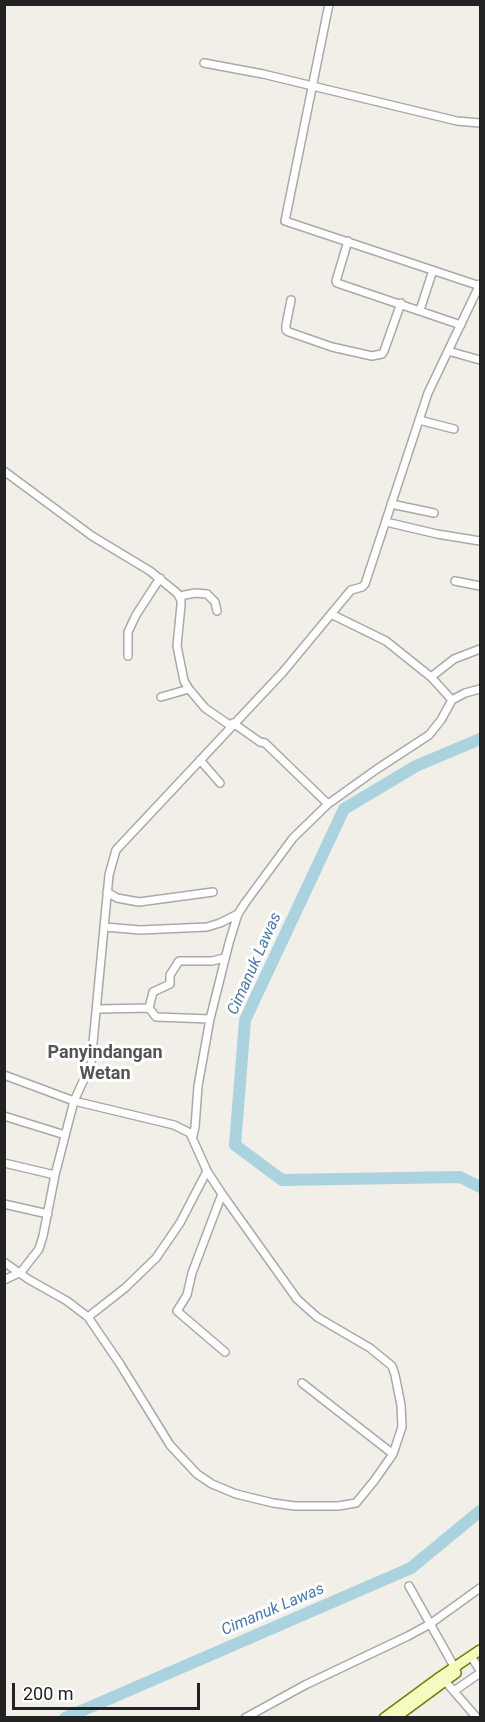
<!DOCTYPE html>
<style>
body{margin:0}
#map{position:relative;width:485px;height:1722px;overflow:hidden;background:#f2efe9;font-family:Roboto,sans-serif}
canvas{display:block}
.frame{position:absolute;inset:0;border:6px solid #222;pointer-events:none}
.scale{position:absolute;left:12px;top:1683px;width:188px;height:27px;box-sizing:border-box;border:3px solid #222;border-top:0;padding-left:8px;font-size:18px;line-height:21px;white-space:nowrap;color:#222;-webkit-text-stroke:4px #fff;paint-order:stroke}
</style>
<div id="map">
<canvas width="485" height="1722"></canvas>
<div class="frame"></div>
<div class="scale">200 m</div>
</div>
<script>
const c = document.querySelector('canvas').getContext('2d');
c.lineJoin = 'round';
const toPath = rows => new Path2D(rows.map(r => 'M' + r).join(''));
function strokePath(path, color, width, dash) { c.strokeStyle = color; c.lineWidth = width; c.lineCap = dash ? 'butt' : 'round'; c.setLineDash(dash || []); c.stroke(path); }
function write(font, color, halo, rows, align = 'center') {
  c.font = font + ' Roboto,sans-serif'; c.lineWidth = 6; c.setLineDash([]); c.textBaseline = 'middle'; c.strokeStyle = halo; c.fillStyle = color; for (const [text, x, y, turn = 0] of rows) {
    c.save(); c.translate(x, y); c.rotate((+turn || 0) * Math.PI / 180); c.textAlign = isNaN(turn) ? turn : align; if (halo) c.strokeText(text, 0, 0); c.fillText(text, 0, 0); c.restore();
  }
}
strokePath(toPath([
 [480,739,416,766,344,809,245,1020,235,1145,282,1180,460,1177,480,1187],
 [65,1718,411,1568,480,1511]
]), '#aad3df', 12);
const street = toPath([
 [329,4,285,221,480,286],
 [204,63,263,74,457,121,480,123],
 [348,241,336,281,337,283,461,325],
 [291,300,286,325,286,330,289,332,332,347,372,356,382,354,384,351,401,303],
 [420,310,433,270],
 [448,351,480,360],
 [419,420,454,429],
 [4,471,92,536,150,571,177,593,181,600,181,605,177,646,184,681,189,689,205,708,231,726],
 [391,504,434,513],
 [386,522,437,534,480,541],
 [455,581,480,586],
 [180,596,195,593,207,594,215,602,217,611],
 [331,614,386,641,431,677,452,700],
 [128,656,128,632,136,615,160,578],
 [431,677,454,659,480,649],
 [161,697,189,689],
 [233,723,260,742,265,743,328,804],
 [200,760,220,783],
 [107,892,117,898,139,902,213,892],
 [105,927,140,930,207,927,220,923,238,914],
 [149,1008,156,1017,210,1019],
 [98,1009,149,1008,153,992,170,984,170,975,179,961,212,961,224,958],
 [4,1075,74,1101,174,1125,190,1133,207,1171,222,1194,297,1299,317,1317,370,1348,392,1366,395,1375,401,1405,402,1427,393,1454,374,1481,356,1503,338,1506,295,1506,273,1503,236,1494,212,1484,197,1474,170,1445,120,1364,88,1317,67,1301,28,1279,4,1262],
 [4,1116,65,1135],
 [193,1136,195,1127,198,1086,210,1019,229,943,238,914,245,903,293,838,328,804,377,769,429,735,441,720,452,700,465,693,480,689],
 [4,1163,55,1175],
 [222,1194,192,1273,187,1295,177,1311,225,1352],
 [4,1204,48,1214],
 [4,1280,21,1272,39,1249,43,1236,55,1175,74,1101,91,1064,109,875,116,850,283,672,351,590,362,587,365,584,428,393,480,284],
 [88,1317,125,1288,156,1258,180,1223,207,1171],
 [302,1383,393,1454],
 [409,1586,456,1670],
 [474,1661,480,1670],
 [445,1681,477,1718],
 [454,1691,480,1673],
 [245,1718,305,1685,408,1636,430,1624,480,1588]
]);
const secondary = toPath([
 [384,1718,437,1679,480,1650],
 [395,1718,456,1673]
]);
strokePath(street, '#a9a9a9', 10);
strokePath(secondary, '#707d05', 12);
strokePath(street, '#fff', 7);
strokePath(secondary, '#f7fabf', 9);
write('italic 16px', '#4a7aab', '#fff', [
 ["Cimanuk Lawas",255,964,-66],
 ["Cimanuk Lawas",273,1610,-23]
]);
write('bold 18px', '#555', '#fff', [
 ["Panyindangan",105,1053],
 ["Wetan",105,1074]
]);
</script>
